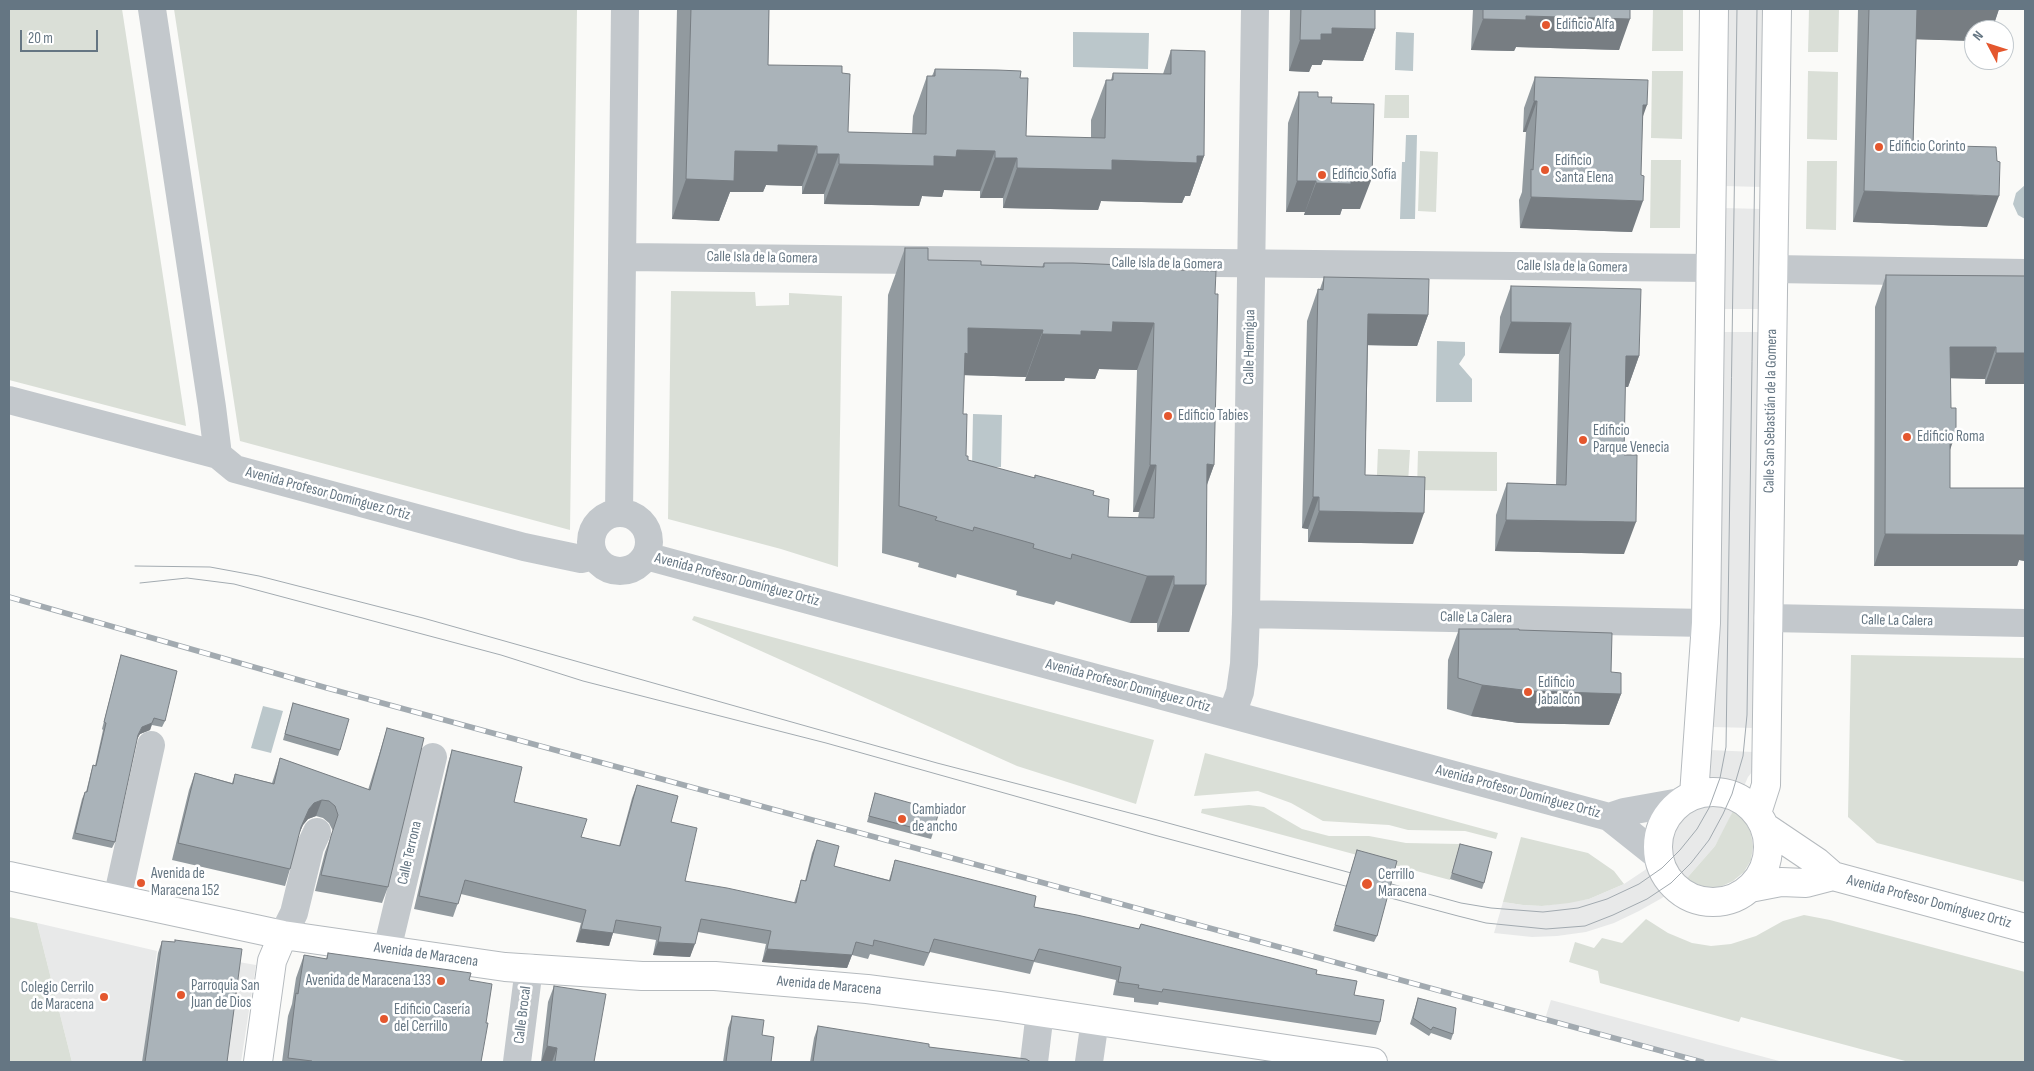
<!DOCTYPE html>
<meta charset="utf-8">
<style>
body{margin:0}
#map{position:relative;width:2034px;height:1071px;overflow:hidden;background:#fafaf8;font-family:"Sofia Sans Condensed",sans-serif}
canvas{display:block}
.frame{position:absolute;inset:0;border:10px solid #657683;pointer-events:none}
.north{position:absolute;left:1964px;top:20px;width:50px;height:50px;box-sizing:border-box;background:#fff;border:1px solid #c1c8cd;border-radius:50%;rotate:310deg;font-size:14px;font-weight:700;line-height:20px;text-align:center;color:#657683}
.north::after{content:'';display:block;margin:auto;width:18px;height:22px;background:#e4572e;clip-path:polygon(50% 0,100% 100%,50% 72%,0 100%)}
.scale{position:absolute;left:20px;top:30px;width:78px;height:22px;box-sizing:border-box;border:2px solid #657683;border-top:0;padding-left:6px;font-size:15px;line-height:18px;white-space:nowrap;color:#657683;-webkit-text-stroke:4px #fff;paint-order:stroke}
</style>
<div id="map">
<canvas width="2034" height="1071"></canvas>
<div class="frame"></div>
<div class="north">N</div>
<div class="scale">20 m</div>
</div>
<script>
const c = document.querySelector('canvas').getContext('2d');
c.lineJoin = 'round';
function fill(path, color) { c.fillStyle = color; c.fill(path, 'evenodd'); }
const toPath = rows => new Path2D(rows.map(r => 'M' + r).join(''));
function strokePath(path, color, width, dash) { c.strokeStyle = color; c.lineWidth = width; c.lineCap = dash ? 'butt' : 'round'; c.setLineDash(dash || []); c.stroke(path); }
function write(font, color, halo, rows, align = 'center') {
  c.font = font + ' "Sofia Sans Condensed",sans-serif'; c.lineWidth = 5; c.setLineDash([]); c.textBaseline = 'middle'; c.strokeStyle = halo; c.fillStyle = color; for (const [text, x, y, turn = 0] of rows) {
    c.save(); c.translate(x, y); c.rotate((+turn || 0) * Math.PI / 180); c.textAlign = isNaN(turn) ? turn : align; if (halo) c.strokeText(text, 0, 0); c.fillText(text, 0, 0); c.restore();
  }
}
fill(toPath([
 [1726,9,1764,9,1762,187,1724,186],
 [1724,208,1762,209,1760,309,1722,309],
 [1722,332,1761,332,1754,728,1711,727],
 [1710,750,1754,752,1752,772,1748,777,1726,827,1715,846,1687,878,1662,898,1639,911,1614,923,1586,932,1557,936,1532,937,1494,933,1503,902,1523,905,1542,906,1589,899,1624,884,1645,870,1671,845,1673,836,1679,822,1690,812,1697,808,1711,768,1708,764],
 [37,923,157,951,145,1044,215,958,256,965,241,1062,72,1062],
 [1551,1000,1783,1062,1689,1062,1545,1019]
]), '#e8e9e9');
fill(toPath([
 [9,9,122,9,186,426,9,380],
 [174,9,577,9,570,530,240,441],
 [1653,9,1683,9,1683,51,1652,51],
 [1809,9,1839,9,1838,52,1808,52],
 [1652,71,1683,71,1682,139,1651,138],
 [1808,71,1838,72,1837,140,1807,139],
 [1385,95,1409,95,1409,118,1384,118],
 [1420,151,1438,152,1436,212,1418,211],
 [1651,160,1681,160,1680,228,1650,228],
 [1807,161,1837,161,1836,230,1806,229],
 [671,291,755,292,756,306,789,305,789,293,842,296,838,567,781,549,668,519],
 [1378,449,1410,450,1407,500,1376,499],
 [1418,451,1497,452,1497,491,1417,490],
 [694,616,1154,740,1136,804,1017,766,692,620],
 [1851,655,2025,658,2025,882,1877,843,1848,817],
 [1205,753,1498,833,1496,839,1465,831,1408,830,1389,825,1323,821,1291,803,1258,791,1194,796],
 [1249,805,1264,807,1302,829,1329,836,1369,836,1406,843,1460,844,1492,851,1490,858,1458,850,1450,880,1201,813,1202,809],
 [1733,811,1745,821,1751,833,1753,847,1751,860,1744,872,1733,881,1720,887,1706,887,1693,883,1687,878,1715,846],
 [1521,837,1588,853,1614,871,1624,884,1589,899,1569,903,1542,906,1523,905,1503,902],
 [1804,915,1830,920,2025,972,2025,1062,1909,1062,1741,1017,1739,1022,1600,983,1598,971,1569,962,1575,942,1594,948,1602,938,1622,943,1646,919,1668,933,1692,943,1711,946,1731,944,1756,936,1783,921],
 [9,917,37,923,72,1062,9,1062]
]), '#dadfd7');
fill(toPath([
 [1073,32,1149,33,1148,69,1073,67],
 [1396,32,1414,33,1413,71,1395,70],
 [1406,135,1417,135,1415,219,1400,219,1402,162,1405,162],
 [2025,185,2025,219,2018,215,2013,204,2016,193],
 [1437,341,1465,342,1465,355,1459,364,1472,379,1472,402,1436,402],
 [973,414,1002,415,1001,467,972,467],
 [263,706,283,711,271,753,251,748]
]), '#bbc7cb');
const major = toPath([
 '1658 847a55 55 0 1 1 110 0a55 55 0 1 1-110 0Z',
 [1694,795,1706,623,1714,9],
 [1757,813,1766,785,1777,9],
 [1765,827,1817,862,1833,876,2025,928],
 [9,876,283,935,505,967,642,976,715,976,867,989,999,1006,1373,1062],
 [1750,888,1781,882,1806,883,1833,876],
 [258,1062,272,961,283,935]
]);
strokePath(major, '#b5babe', 30);
strokePath(toPath([
 [152,9,212,407,218,455],
 [623,257,1710,268],
 [1773,269,2025,273],
 [9,400,218,455,235,469,524,547,581,559,594,556],
 [619,513,625,9],
 '591 542a29 29 0 1 1 58 0a29 29 0 1 1-58 0Z',
 [646,556,1609,817,1658,856],
 [1246,614,1706,623],
 [1768,618,2025,623],
 [1232,714,1240,692,1244,664,1246,614,1255,9],
 [1609,817,1624,812,1680,802],
 [117,899,151,745],
 [283,935,294,913,310,847,317,832],
 [387,950,433,757],
 [517,1062,529,968],
 [1034,1062,1040,1012],
 [1089,1062,1095,1020]
]), '#c3c8cc', 28);
strokePath(major, '#fff', 28);
strokePath(toPath([
 [135,566,210,567,259,576,423,618,937,763,1157,820,1461,903,1491,908,1543,912,1578,908,1607,899,1639,884,1662,868,1680,850,1697,829,1709,808,1720,778,1726,747,1737,9],
 [140,583,187,578,234,584,501,655,583,681,826,743,1154,835,1458,916,1486,923,1546,929,1585,926,1613,915,1647,899,1671,883,1691,863,1709,840,1723,814,1732,794,1743,756,1747,715,1757,9]
]), '#a2aab0', 1);
const rail = toPath([
 [9,597,327,688,1702,1062]
]);
strokePath(rail, '#a2aab0', 5.5);
strokePath(rail, '#fff', 4, [11]);
fill(toPath([
 [677,9,769,9,768,65,842,73,848,132,912,134,913,116,927,76,932,76,935,69,1020,78,1026,136,1091,138,1091,120,1106,80,1111,80,1113,73,1163,74,1171,50,1204,156,1190,196,1185,196,1182,203,1101,201,1098,210,1003,208,1003,198,980,198,980,191,944,190,942,197,922,196,919,206,824,204,824,194,802,194,802,186,766,185,763,192,730,192,719,221,672,219],
 [1290,9,1375,9,1375,29,1363,61,1323,60,1321,65,1312,65,1309,72,1289,71],
 [1473,9,1630,9,1619,50,1516,47,1514,51,1471,50],
 [1858,9,1999,9,1993,27,1992,27,1990,30,1974,30,1974,41,1916,39,1913,145,1987,227,1853,222],
 [1535,77,1643,116,1632,232,1520,228,1519,200,1522,192,1526,132,1523,132,1524,108],
 [1299,92,1318,97,1331,103,1360,209,1342,209,1340,215,1304,215,1305,212,1286,212,1288,123],
 [905,248,928,260,981,265,1042,267,1044,263,1175,270,1215,294,1214,465,1207,485,1189,632,1157,632,1157,623,1130,623,1056,601,1054,605,1016,595,1017,591,957,574,956,578,918,567,919,563,882,553,888,295],
 [1099,369,1137,370,1133,512,1139,512,1138,518,1108,517,1093,495,1035,475,1034,478,968,460,966,456,963,414,964,375,1026,377,1025,381,1064,381,1065,378,1095,379],
 [1886,275,2025,276,2025,384,1985,384,1985,379,1950,378,1950,488,2025,488,2025,561,2019,560,2017,566,1874,566,1875,307],
 [1324,277,1428,315,1417,346,1368,345,1365,475,1413,544,1308,542,1308,529,1302,528,1307,321,1318,289,1320,289],
 [1511,286,1639,356,1628,387,1625,387,1624,455,1624,554,1495,551,1496,515,1507,483,1556,485,1559,354,1499,353,1500,317],
 [1459,629,1519,630,1611,672,1621,694,1609,725,1519,723,1471,716,1447,709,1448,660],
 [121,655,165,721,162,727,152,725,150,730,140,734,137,738,115,842,112,848,72,839,82,799,85,792,86,792,91,772,93,765,95,766,103,730,102,729,119,662],
 [293,703,340,750,338,756,283,740],
 [387,728,388,887,382,903,315,891,325,852,333,831,329,823,323,818,316,816,308,819,303,825,299,834,290,869,285,886,172,860,189,790,195,773,232,783,235,774,272,783,280,758,368,790,382,745],
 [452,750,514,802,581,837,619,846,632,798,637,785,671,822,685,881,794,903,797,893,801,880,805,881,812,853,817,840,834,866,889,880,895,860,1034,907,1139,929,1141,924,1316,974,1354,995,1380,1022,1376,1035,1159,1002,1158,1005,1134,1002,1134,998,1113,995,1116,980,1034,962,1030,974,930,952,924,966,870,954,868,959,852,955,847,968,762,962,766,944,698,932,690,957,653,955,656,940,613,933,609,946,576,942,581,923,461,894,453,917,414,909,448,763],
 [875,793,933,833,931,839,867,822],
 [1460,844,1484,883,1482,889,1450,879],
 [1357,850,1377,936,1374,942,1333,931],
 [162,941,227,1062,142,1062,158,953],
 [328,953,469,980,486,1023,481,1062,282,1062,288,1016,292,1004,296,978,304,955,326,959],
 [554,986,594,1062,541,1062,548,1002],
 [1418,998,1453,1034,1451,1040,1431,1033,1429,1036,1410,1024],
 [732,1016,762,1035,771,1062,723,1062,728,1028],
 [818,1026,929,1047,1031,1062,810,1062,814,1038]
]), '#929a9f');
fill(toPath([
 [1916,9,1999,9,1993,27,1992,27,1990,30,1974,30,1974,41,1905,39],
 [1526,16,1630,19,1619,50,1516,47,1514,51,1471,50,1483,19],
 [1332,28,1375,29,1363,61,1323,60,1321,65,1312,65,1309,72,1289,71,1300,40,1321,34],
 [1534,101,1537,101,1526,132,1523,132],
 [1643,105,1647,105,1636,136],
 [778,145,817,146,802,186,766,185,763,192,730,192,719,221,672,219,686,179,735,151],
 [957,150,995,151,980,191,944,190,942,197,922,196,919,206,824,204,839,164],
 [817,154,839,154,824,194,802,194],
 [1197,156,1204,156,1190,196,1185,196,1182,203,1101,201,1098,210,1003,208,1017,168,1112,160],
 [995,158,1017,158,1003,198,980,198],
 [1351,178,1372,178,1360,209,1342,209,1340,215,1304,215,1316,183],
 [1297,181,1316,181,1305,212,1286,212],
 [1864,191,1999,196,1987,227,1853,222],
 [1531,197,1643,201,1632,232,1520,228],
 [1368,314,1428,315,1417,346,1357,345],
 [1113,322,1154,323,1137,370,1099,369,1095,379,1065,378,1064,381,1025,381,1042,334],
 [1511,322,1571,323,1559,354,1499,353],
 [968,328,1043,330,1026,377,960,375],
 [1950,347,1996,347,1985,379,1939,378],
 [1996,353,2025,353,2025,384,1985,384],
 [1626,356,1639,356,1628,387,1615,387],
 [1950,433,1956,433,1945,464],
 [1207,464,1214,465,1197,511],
 [1150,465,1156,465,1139,512,1133,512],
 [1313,497,1319,497,1308,529,1302,528],
 [1319,511,1424,513,1413,544,1308,542],
 [1506,520,1636,522,1624,554,1495,551],
 [1885,534,2025,535,2025,561,2019,560,2017,566,1874,566],
 [1147,576,1174,576,1157,623,1130,623],
 [1174,585,1206,585,1189,632,1157,632],
 [1482,685,1621,694,1609,725,1519,723,1471,716],
 [152,723,150,730,140,734,136,741,142,727],
 [322,800,316,816,308,819,303,825,295,843,301,827,309,809,314,803],
 [581,929,613,933,609,946,576,942],
 [658,942,695,944,690,957,653,955],
 [767,949,852,955,847,968,762,962],
 [547,1046,557,1048,552,1062,541,1062]
]), '#777d82');
const building = toPath([
 [691,9,769,9,768,65,842,66,842,73,850,74,848,132,926,134,927,76,935,76,935,69,997,70,1021,71,1020,78,1028,78,1026,136,1105,138,1106,80,1113,80,1113,73,1171,74,1171,50,1205,51,1204,156,1197,156,1197,163,1112,160,1112,170,1017,168,1017,158,995,158,995,151,957,150,956,157,934,156,934,166,839,164,839,154,817,154,817,146,778,145,778,152,735,151,734,181,686,179,691,9],
 [1301,9,1375,9,1375,29,1332,28,1332,34,1321,34,1321,40,1300,40,1301,9],
 [1483,9,1630,9,1630,19,1526,16,1526,20,1483,19,1483,9],
 [1869,9,1917,9,1913,145,1996,147,1997,161,2000,162,1999,196,1864,191,1869,9],
 [1956,9,1997,9,1997,10,1956,9],
 [1535,77,1648,80,1647,105,1643,105,1641,175,1644,176,1643,201,1531,197,1531,169,1533,170,1537,101,1534,101,1535,77],
 [1299,92,1318,92,1318,97,1332,97,1331,103,1374,104,1372,178,1351,178,1351,184,1316,183,1316,181,1297,181,1299,92],
 [905,248,928,248,928,260,981,261,981,265,1044,267,1044,263,1073,263,1175,267,1175,270,1216,271,1215,294,1218,294,1216,384,1214,465,1207,464,1206,585,1174,585,1174,576,1147,576,1072,554,1071,559,1033,548,1034,544,974,527,973,531,935,520,937,517,899,506,905,248],
 [1113,322,1154,323,1150,465,1156,465,1154,518,1108,517,1109,499,1093,495,1094,491,1035,475,1035,478,968,460,968,456,966,456,967,414,963,414,965,353,968,354,968,328,1043,330,1042,334,1081,335,1081,331,1112,332,1113,322],
 [1886,275,2025,276,2025,353,1996,353,1996,347,1950,347,1951,408,1956,408,1956,433,1950,433,1950,488,2025,488,2025,535,1885,534,1886,275],
 [1324,277,1429,279,1428,315,1368,314,1366,416,1365,475,1425,477,1424,513,1319,511,1319,497,1313,497,1318,289,1323,290,1324,277],
 [1511,286,1641,289,1639,356,1626,356,1624,455,1637,455,1636,522,1506,520,1507,483,1566,485,1571,323,1511,322,1511,286],
 [1459,629,1519,629,1519,630,1612,633,1611,672,1621,673,1621,694,1531,691,1482,685,1458,678,1459,629],
 [121,655,177,671,165,721,154,718,152,723,142,727,138,735,115,842,75,833,85,792,87,792,93,765,96,766,106,723,104,722,121,655],
 [293,703,349,719,340,750,285,734,293,703],
 [387,728,424,738,388,887,321,875,331,836,338,815,335,806,329,801,322,800,314,803,309,809,301,827,290,869,178,843,195,773,233,784,235,774,274,784,280,758,370,790,387,728],
 [452,750,522,767,514,802,587,819,581,837,620,846,637,785,678,796,671,822,697,828,685,881,727,888,796,903,801,880,806,881,817,840,839,846,834,866,890,881,895,860,1036,896,1034,907,1077,915,1139,929,1141,924,1317,970,1316,974,1357,981,1354,995,1384,1000,1380,1022,1163,989,1162,992,1138,988,1139,985,1118,982,1121,967,1039,949,1034,961,934,939,929,953,874,940,873,946,856,942,852,955,767,949,771,931,701,919,695,944,658,942,661,927,616,920,613,933,581,929,586,910,465,880,458,904,419,896,452,750],
 [875,793,939,811,933,833,869,816,875,793],
 [1460,844,1492,852,1484,883,1452,873,1460,844],
 [1357,850,1397,861,1377,936,1335,925,1357,850],
 [175,940,242,949,227,1062,145,1062,162,941,175,942,175,940],
 [328,953,471,973,469,980,492,984,486,1023,488,1023,481,1062,312,1062,312,1061,288,1058,296,993,298,994,304,955,327,959,328,953],
 [554,986,606,994,594,1062,555,1062,557,1048,547,1046,554,986],
 [1418,998,1456,1008,1453,1034,1433,1027,1431,1030,1413,1018,1418,998],
 [732,1016,764,1020,762,1035,774,1037,771,1062,726,1062,732,1016],
 [818,1026,929,1044,929,1047,1026,1059,1031,1062,813,1062,818,1026]
]);
fill(building, '#aab3b9');
strokePath(building, '#777d82', 1);
for (const [x, y, r, color] of [
 [1546,25,5,"#e4572e"],
 [1879,147,5,"#e4572e"],
 [1545,170,5,"#e4572e"],
 [1322,175,5,"#e4572e"],
 [1168,416,5,"#e4572e"],
 [1907,437,5,"#e4572e"],
 [1583,440,5,"#e4572e"],
 [1528,692,5,"#e4572e"],
 [902,819,5,"#e4572e"],
 [141,883,5,"#e4572e"],
 [1367,884,6,"#e4572e"],
 [441,981,5,"#e4572e"],
 [181,995,5,"#e4572e"],
 [104,997,5,"#e4572e"],
 [384,1019,5,"#e4572e"]
]) { const dot = new Path2D(); dot.arc(x, y, r, 0, 2 * Math.PI); c.fillStyle = color; c.fill(dot); strokePath(dot, '#fff', 2); }
write('15px', '#657683', '#fff', [
 ["Edificio Alfa",1556,25],
 ["Edificio Corinto",1889,147],
 ["Edificio",1555,161],
 ["Santa Elena",1555,178],
 ["Edificio Sofía",1332,175],
 ["Edificio Tabies",1178,416],
 ["Edificio",1593,431],
 ["Parque Venecia",1593,448],
 ["Edificio Roma",1917,437],
 ["Edificio",1538,683],
 ["Jabalcón",1538,700],
 ["Cambiador",912,810],
 ["de ancho",912,827],
 ["Avenida de",151,874],
 ["Maracena 152",151,891],
 ["Cerrillo",1378,875],
 ["Maracena",1378,892],
 ["Avenida de Maracena 133",431,981,"right"],
 ["Parroquia San",191,986],
 ["Juan de Dios",191,1003],
 ["Colegio Cerrilo",94,988,"right"],
 ["de Maracena",94,1005,"right"],
 ["Edificio Casería",394,1010],
 ["del Cerrillo",394,1027]
], 'left');
write('15px', '#657683', '#fff', [
 ["Calle Isla de la Gomera",762,258,1],
 ["Calle Isla de la Gomera",1167,264,1],
 ["Calle Isla de la Gomera",1572,267,1],
 ["Calle Hermigua",1250,347,-89],
 ["Calle San Sebastián de la Gomera",1771,411,-89],
 ["Avenida Profesor Domínguez Ortiz",328,494,15],
 ["Avenida Profesor Domínguez Ortiz",737,580,15],
 ["Calle La Calera",1476,618,1],
 ["Calle La Calera",1897,621,1],
 ["Avenida Profesor Domínguez Ortiz",1128,686,15],
 ["Avenida Profesor Domínguez Ortiz",1518,792,15],
 ["Calle Terrona",410,853,-77],
 ["Avenida Profesor Domínguez Ortiz",1929,902,15],
 ["Avenida de Maracena",426,955,8],
 ["Avenida de Maracena",829,986,5],
 ["Calle Brocal",523,1015,-83]
]);
</script>
